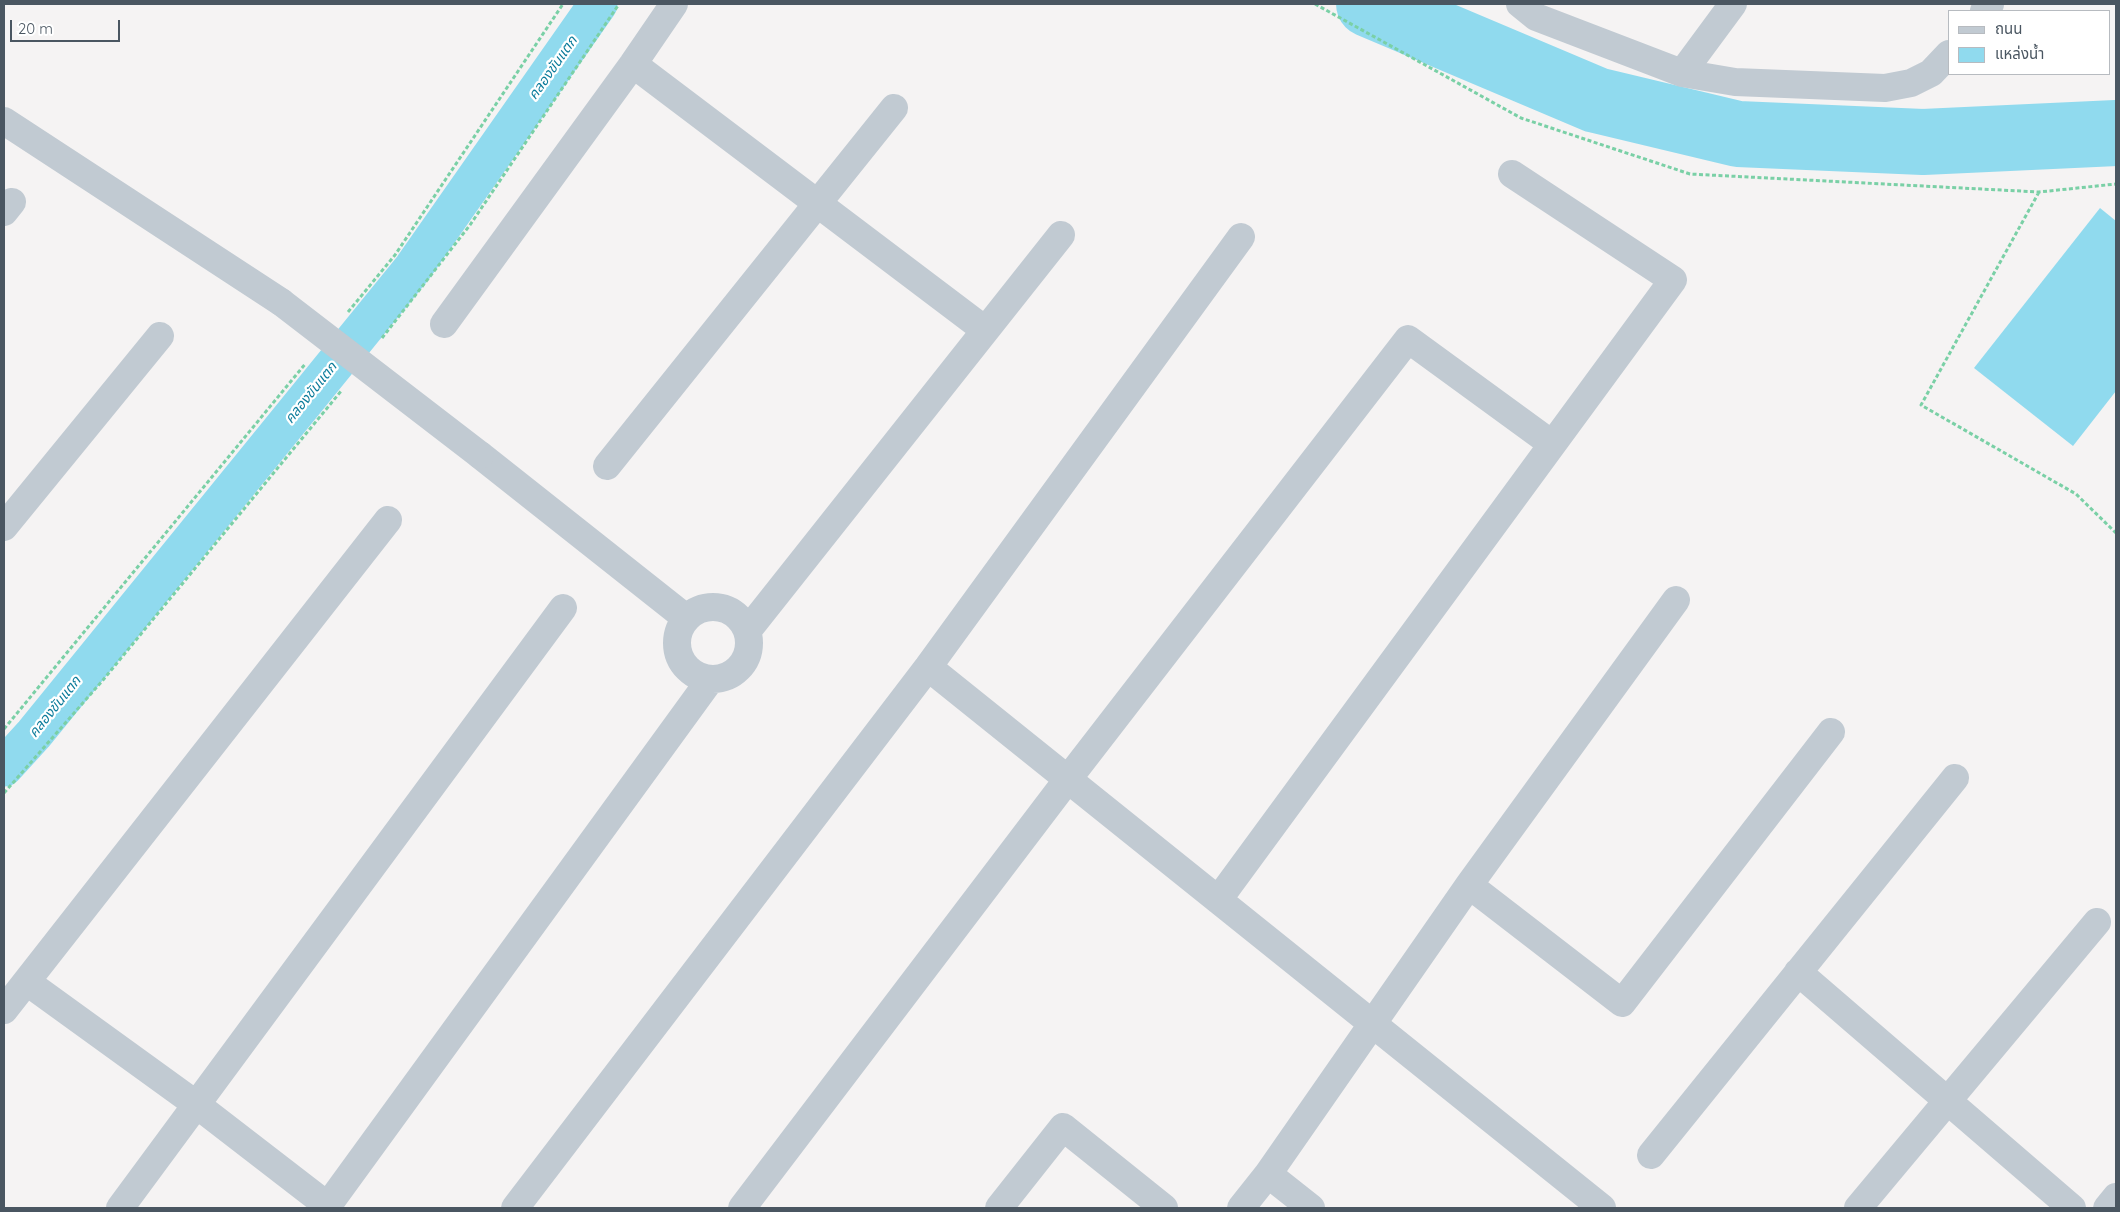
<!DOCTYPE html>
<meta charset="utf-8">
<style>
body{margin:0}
#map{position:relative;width:2120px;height:1212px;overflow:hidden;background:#f5f3f3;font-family:Quicksand,"Noto Sans Thai",sans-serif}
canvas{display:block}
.frame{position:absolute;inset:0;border:5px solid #4a5661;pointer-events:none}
.legend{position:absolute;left:1948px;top:10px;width:162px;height:65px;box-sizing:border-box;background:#fff;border:1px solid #b7bbc0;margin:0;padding:6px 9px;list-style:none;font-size:15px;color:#4a5661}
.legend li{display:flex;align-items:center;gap:10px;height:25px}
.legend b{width:25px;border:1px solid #b7bbc0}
.scale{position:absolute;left:10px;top:20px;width:110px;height:22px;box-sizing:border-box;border:2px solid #4a5661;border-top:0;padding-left:6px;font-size:15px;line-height:18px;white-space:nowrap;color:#4a5661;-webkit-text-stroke:4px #fff;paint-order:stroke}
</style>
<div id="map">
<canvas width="2120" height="1212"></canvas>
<div class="frame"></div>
<ul class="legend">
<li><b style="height:6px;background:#c1cad2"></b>ถนน</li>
<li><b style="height:14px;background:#90daee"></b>แหล่งน้ำ</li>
</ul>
<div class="scale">20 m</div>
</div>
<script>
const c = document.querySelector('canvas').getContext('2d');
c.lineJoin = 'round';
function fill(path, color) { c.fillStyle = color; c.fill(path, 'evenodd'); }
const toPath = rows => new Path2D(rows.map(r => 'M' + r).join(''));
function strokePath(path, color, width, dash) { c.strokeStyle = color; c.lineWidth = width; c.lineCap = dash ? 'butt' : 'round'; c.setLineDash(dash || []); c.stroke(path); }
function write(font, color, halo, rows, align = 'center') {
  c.font = font + ' Quicksand,"Noto Sans Thai",sans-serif'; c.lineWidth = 4.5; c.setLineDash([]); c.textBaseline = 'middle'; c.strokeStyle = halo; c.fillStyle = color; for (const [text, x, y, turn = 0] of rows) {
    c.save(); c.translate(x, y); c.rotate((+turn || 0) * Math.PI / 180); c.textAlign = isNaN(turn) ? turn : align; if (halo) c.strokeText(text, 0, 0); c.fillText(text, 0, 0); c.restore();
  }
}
fill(toPath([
 [2100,208,2116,221,2116,391,2073,446,1974,368]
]), '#90daee');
strokePath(toPath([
 [4,767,34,734,413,268,598,4]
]), '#90daee', 39);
strokePath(toPath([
 [1369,4,1596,100,1738,134,1923,142,2116,133]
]), '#90daee', 66);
strokePath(toPath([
 [1315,4,1521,118,1690,174,2039,192,2116,184],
 [2039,192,1921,405,2076,494,2116,533],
 [348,312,395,255,563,4],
 [382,338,470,225,619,4],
 [4,729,306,363],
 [4,793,103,680,342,390]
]), '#7ad0a6', 3, [4, 2.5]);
strokePath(toPath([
 [1520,4,1536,17,1682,73,1735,82,1885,88,1911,83,1931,73,1949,54],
 [1984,11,1990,4],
 [633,64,985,330],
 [1682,73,1733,4],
 [4,121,281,302],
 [4,212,12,202],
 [444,324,633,64,674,4],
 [480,455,686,618],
 [607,466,894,108],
 [4,527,160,336],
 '677 643a36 36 0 1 1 72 0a36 36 0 1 1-72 0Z',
 [748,630,1061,235],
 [928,667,1602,1208],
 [1469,885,1622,1003,1831,732],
 [1218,900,1673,280,1512,174],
 [1798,972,2072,1208],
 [27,982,197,1105,328,1206],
 [4,1010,388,520],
 [1651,1155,1955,778],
 [1268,1174,1311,1208],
 [120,1208,563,608],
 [326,1208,710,680],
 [515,1208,928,667,1241,237],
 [742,1208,1068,779,1408,339,1552,444],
 [999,1208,1063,1127,1164,1208],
 [1241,1208,1268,1174,1469,885,1676,600],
 [1858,1208,2097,922],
 [2107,1208,2116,1197]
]), '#c1cad2', 28);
strokePath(toPath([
 [281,302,480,455]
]), '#c1cad2', 28);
write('italic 14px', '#0c7c9b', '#fff', [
 ["คลองขันแตก",553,68,-55],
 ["คลองขันแตก",311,393,-51],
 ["คลองขันแตก",55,707,-51]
]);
</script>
